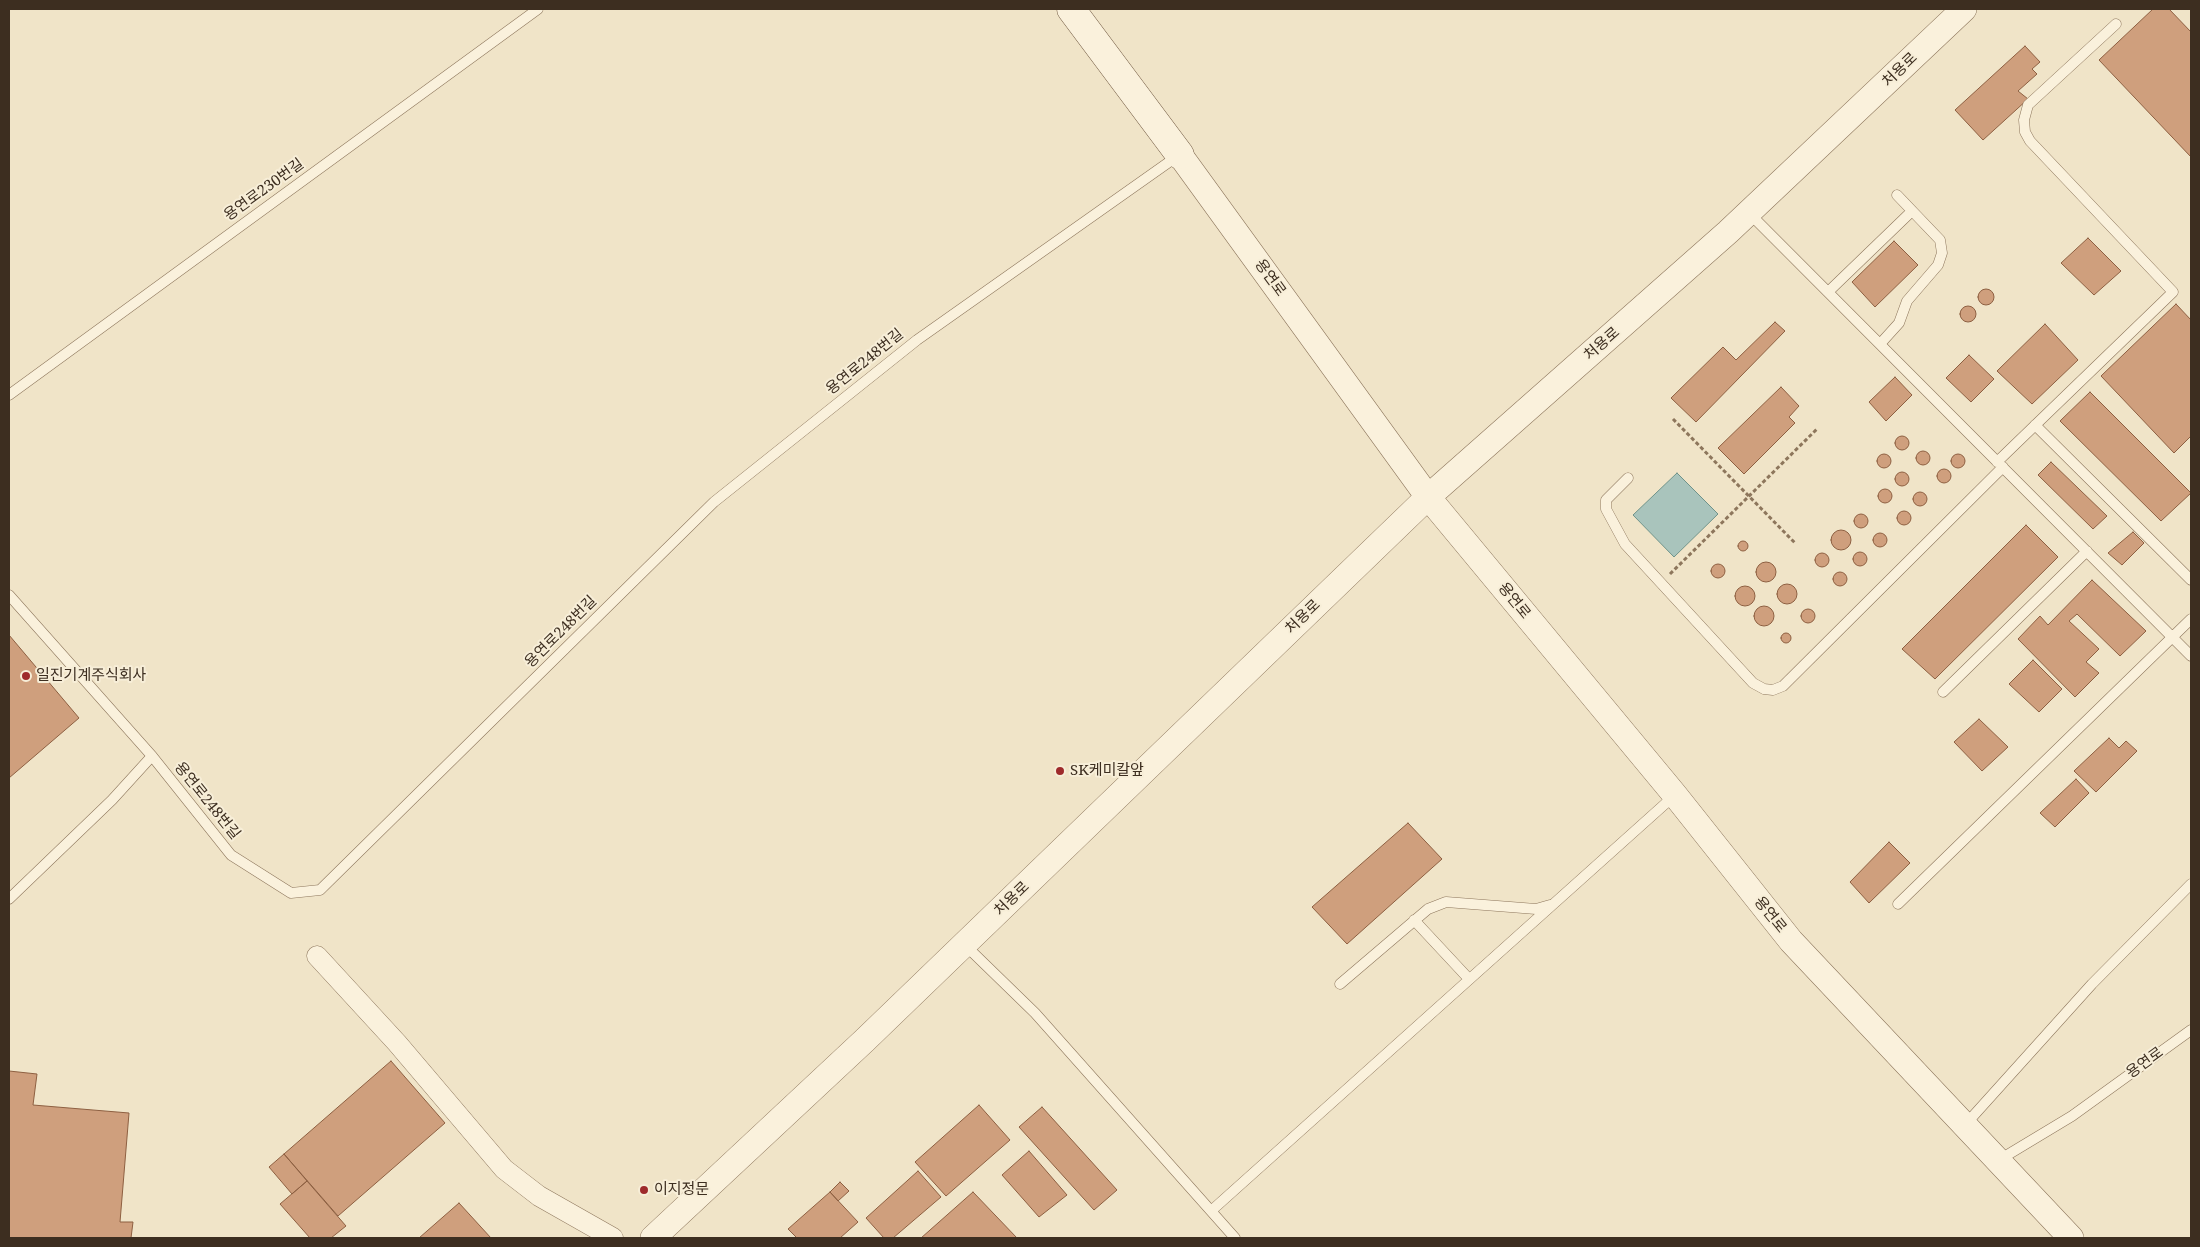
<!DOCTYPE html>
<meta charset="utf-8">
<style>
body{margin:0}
#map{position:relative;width:2200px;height:1247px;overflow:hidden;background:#f0e4c8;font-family:"Noto Serif",serif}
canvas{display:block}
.frame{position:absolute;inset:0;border:10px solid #3d2e20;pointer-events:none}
</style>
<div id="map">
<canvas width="2200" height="1247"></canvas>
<div class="frame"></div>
</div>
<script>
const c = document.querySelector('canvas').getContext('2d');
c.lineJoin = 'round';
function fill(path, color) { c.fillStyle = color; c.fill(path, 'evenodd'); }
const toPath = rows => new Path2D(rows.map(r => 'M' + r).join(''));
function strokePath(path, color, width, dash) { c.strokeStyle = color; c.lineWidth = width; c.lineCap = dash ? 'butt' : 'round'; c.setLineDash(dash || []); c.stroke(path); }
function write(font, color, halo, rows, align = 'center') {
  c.font = font + ' "Noto Serif","Noto Sans KR",serif'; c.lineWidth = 4; c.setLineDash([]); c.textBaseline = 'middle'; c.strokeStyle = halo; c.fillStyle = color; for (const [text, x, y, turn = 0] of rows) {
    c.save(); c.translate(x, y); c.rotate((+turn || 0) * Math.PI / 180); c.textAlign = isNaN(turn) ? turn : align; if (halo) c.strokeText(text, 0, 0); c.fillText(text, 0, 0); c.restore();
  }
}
const water = toPath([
 [1677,473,1718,514,1674,557,1633,515,1677,473]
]);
fill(water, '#a9c4bc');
strokePath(water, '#6f938a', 1);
const building = toPath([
 [2153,9,2169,9,2191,32,2191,157,2099,60,2153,9],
 [2025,46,2040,62,2032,69,2037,74,2018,91,2028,99,1983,140,1955,110,2025,46],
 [2088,238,2121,271,2094,295,2061,263,2088,238],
 [1894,241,1918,265,1875,307,1852,282,1894,241],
 '1978 297a8 8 0 1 1 16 0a8 8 0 1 1-16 0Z',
 [2176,304,2191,320,2191,436,2174,453,2101,376,2176,304],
 '1960 314a8 8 0 1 1 16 0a8 8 0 1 1-16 0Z',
 [1775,322,1785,331,1696,422,1671,398,1723,347,1736,360,1775,322],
 [2045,324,2078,360,2032,404,1997,371,2045,324],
 [1969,355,1994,379,1971,402,1946,378,1969,355],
 [1895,377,1912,395,1886,421,1869,402,1895,377],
 [1781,387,1799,406,1789,417,1795,423,1744,474,1718,448,1781,387],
 [2090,392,2191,493,2161,521,2060,421,2090,392],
 '1895 443a7 7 0 1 1 14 0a7 7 0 1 1-14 0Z',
 '1916 458a7 7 0 1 1 14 0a7 7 0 1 1-14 0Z',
 '1877 461a7 7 0 1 1 14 0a7 7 0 1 1-14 0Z',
 '1951 461a7 7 0 1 1 14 0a7 7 0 1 1-14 0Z',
 [2051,462,2107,516,2093,529,2038,475,2051,462],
 '1937 476a7 7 0 1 1 14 0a7 7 0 1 1-14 0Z',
 '1895 479a7 7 0 1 1 14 0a7 7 0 1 1-14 0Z',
 '1878 496a7 7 0 1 1 14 0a7 7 0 1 1-14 0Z',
 '1913 499a7 7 0 1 1 14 0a7 7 0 1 1-14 0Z',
 '1897 518a7 7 0 1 1 14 0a7 7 0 1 1-14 0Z',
 '1854 521a7 7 0 1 1 14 0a7 7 0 1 1-14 0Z',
 [2026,525,2058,557,1935,679,1902,649,2026,525],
 '1831 540a10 10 0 1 1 20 0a10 10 0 1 1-20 0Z',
 [2133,532,2144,543,2122,565,2108,553,2133,532],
 '1873 540a7 7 0 1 1 14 0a7 7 0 1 1-14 0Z',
 '1738 546a5 5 0 1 1 10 0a5 5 0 1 1-10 0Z',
 '1853 559a7 7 0 1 1 14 0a7 7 0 1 1-14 0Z',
 '1815 560a7 7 0 1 1 14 0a7 7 0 1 1-14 0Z',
 '1756 572a10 10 0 1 1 20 0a10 10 0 1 1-20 0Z',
 '1711 571a7 7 0 1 1 14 0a7 7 0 1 1-14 0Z',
 '1833 579a7 7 0 1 1 14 0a7 7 0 1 1-14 0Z',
 [2092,580,2146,631,2120,656,2077,614,2069,621,2099,649,2086,662,2099,673,2075,697,2018,639,2040,616,2048,625,2092,580],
 '1777 594a10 10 0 1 1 20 0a10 10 0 1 1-20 0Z',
 '1735 596a10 10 0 1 1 20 0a10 10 0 1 1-20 0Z',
 '1754 616a10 10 0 1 1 20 0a10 10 0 1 1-20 0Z',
 '1801 616a7 7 0 1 1 14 0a7 7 0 1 1-14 0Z',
 '1781 638a5 5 0 1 1 10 0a5 5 0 1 1-10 0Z',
 [9,635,79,718,9,778,9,635],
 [2033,660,2062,689,2039,712,2009,684,2033,660],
 [1979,719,2008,747,1982,771,1954,742,1979,719],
 [2109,738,2119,748,2126,741,2137,751,2096,792,2074,771,2109,738],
 [2076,779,2089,793,2055,827,2040,813,2076,779],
 [1408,823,1442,859,1347,944,1312,907,1408,823],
 [1889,842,1910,863,1869,903,1850,882,1889,842],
 [391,1061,445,1123,338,1216,284,1154,391,1061],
 [9,1071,37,1074,33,1105,129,1113,120,1222,133,1222,131,1238,9,1238,9,1071],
 [979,1105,1010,1140,946,1196,915,1162,979,1105],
 [1042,1107,1117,1190,1094,1210,1019,1127,1042,1107],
 [1029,1151,1067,1195,1039,1217,1002,1175,1029,1151],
 [284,1154,307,1181,292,1194,269,1167,284,1154],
 [918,1171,941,1197,893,1238,884,1238,866,1218,918,1171],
 [307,1181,346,1226,331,1238,310,1238,280,1204,307,1181],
 [840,1182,849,1191,838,1201,830,1192,840,1182],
 [830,1192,858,1222,840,1238,797,1238,788,1229,830,1192],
 [973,1192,1017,1238,921,1238,973,1192],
 [459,1203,491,1238,419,1238,459,1203]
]);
fill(building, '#cf9f7d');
strokePath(building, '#8d5f41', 1);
const service = toPath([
 [1749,213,2191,656],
 [1828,292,1912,211],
 [1880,344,1899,323,1907,301,1938,265,1942,253,1940,240,1897,195],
 [9,395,538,9],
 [2035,425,2191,580],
 [1997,462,2173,292,2030,141,2025,132,2024,120,2028,105,2116,24],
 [1628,478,1606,500,1606,509,1625,544,1753,683,1764,689,1773,690,1783,686,2003,467],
 [9,595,152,756,231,855,291,893,320,890,714,502,917,340,1179,155],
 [1943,692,2087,551],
 [9,899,112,800,152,756],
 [1898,904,2191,619],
 [1414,920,1469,979],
 [964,944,1035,1013,1235,1238],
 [1340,984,1428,909,1446,902,1536,909,1550,905],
 [1965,1125,2092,984,2191,884],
 [1999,1160,2072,1116,2191,1030],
 [1211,1211,1675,795]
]);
const minor = toPath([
 [317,956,397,1043,504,1169,539,1196,613,1238]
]);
const tertiary = toPath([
 [1180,155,1428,497,1675,795,1791,941,2071,1238],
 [653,1238,865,1040,1428,497,1728,232,1964,9]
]);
const secondary = toPath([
 [1071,9,1180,155]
]);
strokePath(service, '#8d765c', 11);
strokePath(minor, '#8d765c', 21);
strokePath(tertiary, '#8d765c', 26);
strokePath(secondary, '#6f573f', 29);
strokePath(toPath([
 [1673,419,1795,543],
 [1670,574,1818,428]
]), '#8d765c', 3, [4, 2.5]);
strokePath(service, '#faf1dc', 10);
strokePath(minor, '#faf1dc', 20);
strokePath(tertiary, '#faf1dc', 25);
strokePath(secondary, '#faf1dc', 28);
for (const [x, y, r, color] of [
 [26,676,5,"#9e2a2b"],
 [1060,771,5,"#9e2a2b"],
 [644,1190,5,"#9e2a2b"]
]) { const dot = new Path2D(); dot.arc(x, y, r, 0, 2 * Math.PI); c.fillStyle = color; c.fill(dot); strokePath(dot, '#f7eed8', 2); }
write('15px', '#3d2e20', '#f7eed8', [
 ["처용로",1900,70,-44],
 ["용연로230번길",264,190,-36],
 ["용연로",1270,278,54],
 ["처용로",1602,344,-41],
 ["용연로248번길",865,362,-39],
 ["용연로",1514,601,51],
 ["처용로",1303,617,-44],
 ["용연로248번길",561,632,-45],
 ["용연로248번길",207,801,51],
 ["처용로",1012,899,-44],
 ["용연로",1770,915,51],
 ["용연로",2145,1063,-36]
]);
write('15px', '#3d2e20', '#f7eed8', [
 ["일진기계주식회사",36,676],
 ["SK케미칼앞",1070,771],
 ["이지정문",654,1190]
], 'left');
</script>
